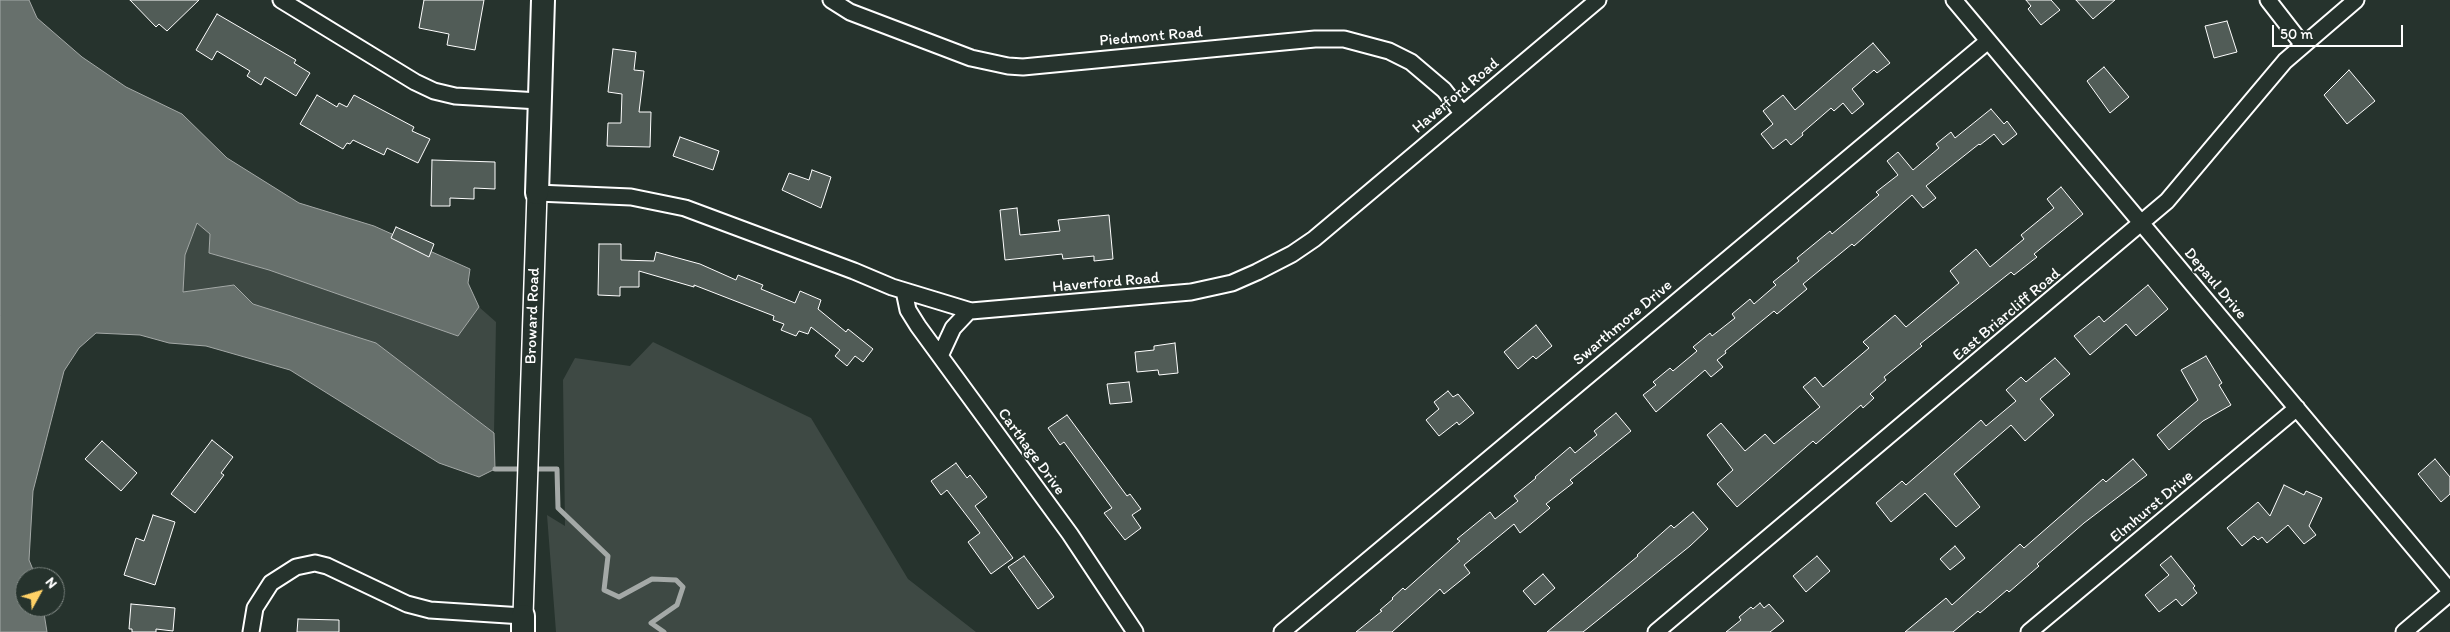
<!DOCTYPE html>
<style>
body{margin:0}
#map{position:relative;width:2450px;height:632px;overflow:hidden;background:#26332d;font-family:Itim,sans-serif}
canvas{display:block}
.north{position:absolute;left:15px;top:567px;width:50px;height:50px;box-sizing:border-box;background:#26332d;border:1px solid #7d8581;border-radius:50%;rotate:51deg;font-size:14px;font-weight:700;line-height:20px;text-align:center;color:#fff}
.north::after{content:'';display:block;margin:auto;width:18px;height:22px;background:#ffd166;clip-path:polygon(50% 0,100% 100%,50% 72%,0 100%)}
.scale{position:absolute;left:2272px;top:25px;width:131px;height:22px;box-sizing:border-box;border:2px solid #fff;border-top:0;padding-left:6px;font-size:15px;line-height:18px;white-space:nowrap;color:#fff;-webkit-text-stroke:4px #26332d;paint-order:stroke}
</style>
<div id="map">
<canvas width="2450" height="632"></canvas>
<div class="north">N</div>
<div class="scale">50 m</div>
</div>
<script>
const c = document.querySelector('canvas').getContext('2d');
c.lineJoin = 'round';
function fill(path, color) { c.fillStyle = color; c.fill(path, 'evenodd'); }
const toPath = rows => new Path2D(rows.map(r => 'M' + r).join(''));
function strokePath(path, color, width, dash) { c.strokeStyle = color; c.lineWidth = width; c.lineCap = dash ? 'butt' : 'round'; c.setLineDash(dash || []); c.stroke(path); }
function write(font, color, halo, rows, align = 'center') {
  c.font = font + ' Itim,sans-serif'; c.lineWidth = 4; c.setLineDash([]); c.textBaseline = 'middle'; c.strokeStyle = halo; c.fillStyle = color; for (const [text, x, y, turn = 0] of rows) {
    c.save(); c.translate(x, y); c.rotate((+turn || 0) * Math.PI / 180); c.textAlign = isNaN(turn) ? turn : align; if (halo) c.strokeText(text, 0, 0); c.fillText(text, 0, 0); c.restore();
  }
}
fill(toPath([
 [197,223,210,234,209,253,269,270,458,336,479,307,496,322,494,433,376,343,253,304,234,285,183,292,185,255],
 [653,342,811,418,908,579,976,632,556,632,547,515,565,526,563,380,575,358,630,366]
]), '#3e4944');
const water = toPath([
 [0,0,29,0,37,18,82,57,126,87,182,114,227,158,299,203,374,226,470,269,468,283,479,307,458,336,269,270,209,253,210,234,197,223,185,255,183,292,234,285,253,304,376,343,494,433,495,469,479,477,439,463,290,370,206,346,169,343,140,335,96,333,79,348,64,371,33,491,29,560,36,577,25,577,25,607,43,607,47,632,0,632,0,0]
]);
fill(water, '#67706c');
strokePath(water, '#a4a9a7', 1);
strokePath(toPath([
 [495,469,524,469],
 [533,469,557,469,558,508,608,556,604,590,619,597,652,579,676,580,683,587,677,605,651,623,664,632]
]), '#a4a9a7', 5);
const building = toPath([
 [130,0,199,0,167,31,159,24,156,27,130,0],
 [424,0,484,0,475,50,447,45,449,34,419,28,424,0],
 [2026,0,2051,0,2060,10,2041,25,2028,9,2031,6,2026,0],
 [2076,0,2115,0,2093,19,2076,0],
 [217,14,296,60,294,63,310,73,296,96,265,77,261,85,247,76,250,71,217,51,212,60,196,50,217,14],
 [2227,21,2237,52,2214,58,2205,26,2227,21],
 [1873,43,1890,63,1877,73,1874,70,1852,89,1864,104,1852,114,1843,103,1834,111,1831,108,1802,133,1803,135,1791,145,1786,139,1773,149,1761,134,1773,124,1763,111,1783,95,1795,110,1873,43],
 [613,49,636,52,634,70,644,71,639,112,651,112,650,147,607,146,608,123,621,123,622,94,608,92,613,49],
 [2104,67,2129,97,2110,113,2087,81,2104,67],
 [2349,70,2375,101,2347,124,2324,95,2349,70],
 [317,95,337,107,339,103,347,107,354,95,414,127,412,131,430,139,418,163,387,148,384,155,353,140,350,144,347,143,343,149,300,124,317,95],
 [1991,109,2004,124,2007,121,2017,134,2003,145,1994,134,1980,145,1979,144,1926,186,1936,198,1923,208,1912,195,1854,246,1852,244,1803,284,1807,289,1777,314,1774,311,1725,351,1726,353,1717,360,1723,367,1711,377,1705,370,1656,412,1643,395,1656,385,1653,382,1670,368,1673,371,1697,351,1693,347,1710,333,1712,336,1735,318,1732,314,1750,299,1754,304,1776,285,1773,282,1799,261,1797,258,1830,231,1832,234,1879,195,1876,192,1898,175,1887,161,1898,152,1913,170,1939,148,1936,144,1951,132,1955,138,1991,109],
 [680,137,719,151,713,170,673,156,680,137],
 [432,160,495,162,495,189,474,188,474,199,450,198,450,206,431,206,432,160],
 [812,170,831,177,821,208,782,190,789,173,809,180,812,170],
 [2061,187,2083,214,2034,254,2037,257,2014,275,2011,272,1920,344,1922,346,1884,377,1886,380,1870,394,1874,398,1863,408,1861,405,1816,444,1813,441,1737,507,1717,484,1733,470,1707,435,1721,423,1745,451,1765,434,1774,444,1820,407,1803,387,1815,377,1823,387,1869,348,1863,342,1895,315,1906,327,1959,283,1950,271,1976,249,1990,267,2024,239,2021,235,2054,208,2047,199,2061,187],
 [1017,208,1020,235,1060,231,1058,220,1109,215,1113,259,1094,261,1094,256,1063,259,1062,254,1005,260,1000,210,1017,208],
 [396,227,434,244,429,257,391,238,396,227],
 [599,244,621,244,621,260,654,261,656,252,700,264,736,280,738,275,763,285,761,289,795,303,800,291,821,300,818,309,846,332,848,329,873,349,863,362,855,356,847,366,835,356,840,350,811,327,808,334,799,331,796,336,781,330,784,324,773,320,774,316,694,285,694,287,639,271,639,287,620,287,620,296,598,295,599,244],
 [2148,285,2168,309,2136,336,2126,324,2090,355,2074,336,2099,316,2104,322,2148,285],
 [1536,325,1552,346,1536,359,1533,356,1518,369,1504,352,1536,325],
 [1175,343,1178,373,1159,375,1158,370,1137,372,1135,352,1154,350,1154,346,1175,343],
 [2206,356,2222,383,2219,385,2231,405,2203,421,2169,450,2157,435,2198,400,2181,370,2206,356],
 [2055,358,2070,374,2040,399,2054,415,2025,441,2011,425,1954,474,1980,507,1956,527,1925,493,1891,522,1876,503,1902,481,1906,485,1981,420,1986,426,2016,401,2006,390,2021,377,2026,382,2055,358],
 [1129,382,1132,402,1110,404,1107,384,1129,382],
 [1448,391,1453,397,1458,394,1474,413,1459,425,1457,422,1439,436,1426,420,1439,409,1434,402,1448,391],
 [1616,413,1631,431,1570,480,1573,483,1546,504,1550,508,1520,533,1514,524,1464,565,1470,573,1444,594,1440,589,1392,632,1356,632,1382,611,1380,610,1393,599,1392,598,1403,588,1405,590,1460,541,1457,539,1490,512,1495,519,1518,501,1514,496,1536,478,1535,477,1570,447,1575,453,1597,435,1594,431,1616,413],
 [1067,415,1127,496,1130,494,1141,509,1132,515,1141,528,1125,540,1104,513,1112,508,1064,442,1060,445,1048,428,1067,415],
 [212,440,233,457,221,473,224,475,195,513,171,494,212,440],
 [102,441,137,473,121,491,85,459,102,441],
 [2133,459,2147,475,2084,523,2037,564,2039,566,2009,592,2007,590,1980,613,1978,611,1953,632,1905,632,1946,598,1952,605,2020,544,2024,548,2103,479,2106,482,2133,459],
 [2435,459,2450,477,2450,494,2441,502,2418,474,2435,459],
 [956,463,967,478,970,475,987,497,975,506,1013,558,991,574,968,542,980,533,947,490,941,495,931,481,956,463],
 [2284,485,2304,495,2306,491,2322,498,2309,526,2316,535,2304,544,2288,525,2267,543,2262,537,2258,540,2254,536,2242,546,2227,528,2258,502,2270,516,2284,485],
 [1693,512,1708,529,1690,546,1583,632,1547,632,1638,556,1637,555,1671,525,1674,528,1693,512],
 [153,515,175,522,155,585,124,575,136,538,144,541,153,515],
 [1955,546,1965,558,1950,570,1940,559,1955,546],
 [1024,556,1054,597,1038,609,1008,567,1024,556],
 [1817,556,1830,571,1806,592,1793,576,1817,556],
 [2171,556,2195,586,2193,588,2197,593,2182,606,2176,599,2159,612,2145,595,2169,575,2160,565,2171,556],
 [1543,574,1555,588,1535,605,1523,591,1543,574],
 [1760,603,1764,608,1769,604,1784,621,1770,632,1726,632,1741,620,1739,617,1751,607,1753,609,1760,603],
 [131,604,175,608,173,631,156,629,156,632,132,632,132,629,129,629,131,604],
 [298,619,339,620,339,632,297,632,298,619]
]);
fill(building, '#515c57');
strokePath(building, '#fff', 1);
const minor = toPath([
 [281,0,415,82,434,91,455,96,539,101],
 [831,0,850,12,971,58,1008,66,1023,67,1315,39,1344,39,1389,51,1411,62,1444,90,1462,113],
 [1954,0,2450,591],
 [2268,0,2303,45],
 [537,193,631,197,685,208,854,271,892,287,971,311,1191,292,1232,283,1257,272,1292,254,1314,239,1598,0],
 [904,291,908,310,918,326,1070,534,1135,632],
 [940,356,953,328,969,311],
 [251,632,255,608,271,583,296,567,315,563,327,566,407,604,430,610,523,616],
 [1282,632,1988,41],
 [1656,632,2167,201,2285,61,2356,0],
 [2029,632,2297,408],
 [2404,632,2450,593]
]);
const tertiary = toPath([
 [523,616,537,193]
]);
const secondary = toPath([
 [537,193,543,0],
 [523,632,523,616]
]);
strokePath(minor, '#fff', 19);
strokePath(tertiary, '#fff', 22);
strokePath(secondary, '#fff', 26);
strokePath(minor, '#26332d', 15);
strokePath(tertiary, '#26332d', 19);
strokePath(secondary, '#26332d', 22);
write('16px', '#fff', '#26332d', [
 ["Piedmont Road",1151,37,-5],
 ["Haverford Road",1456,96,-40],
 ["Haverford Road",1106,283,-5],
 ["Depaul Drive",2215,284,50],
 ["East Briarcliff Road",2007,315,-40],
 ["Broward Road",533,316,-88],
 ["Swarthmore Drive",1623,323,-40],
 ["Carthage Drive",1031,452,54],
 ["Elmhurst Drive",2152,507,-40]
]);
</script>
